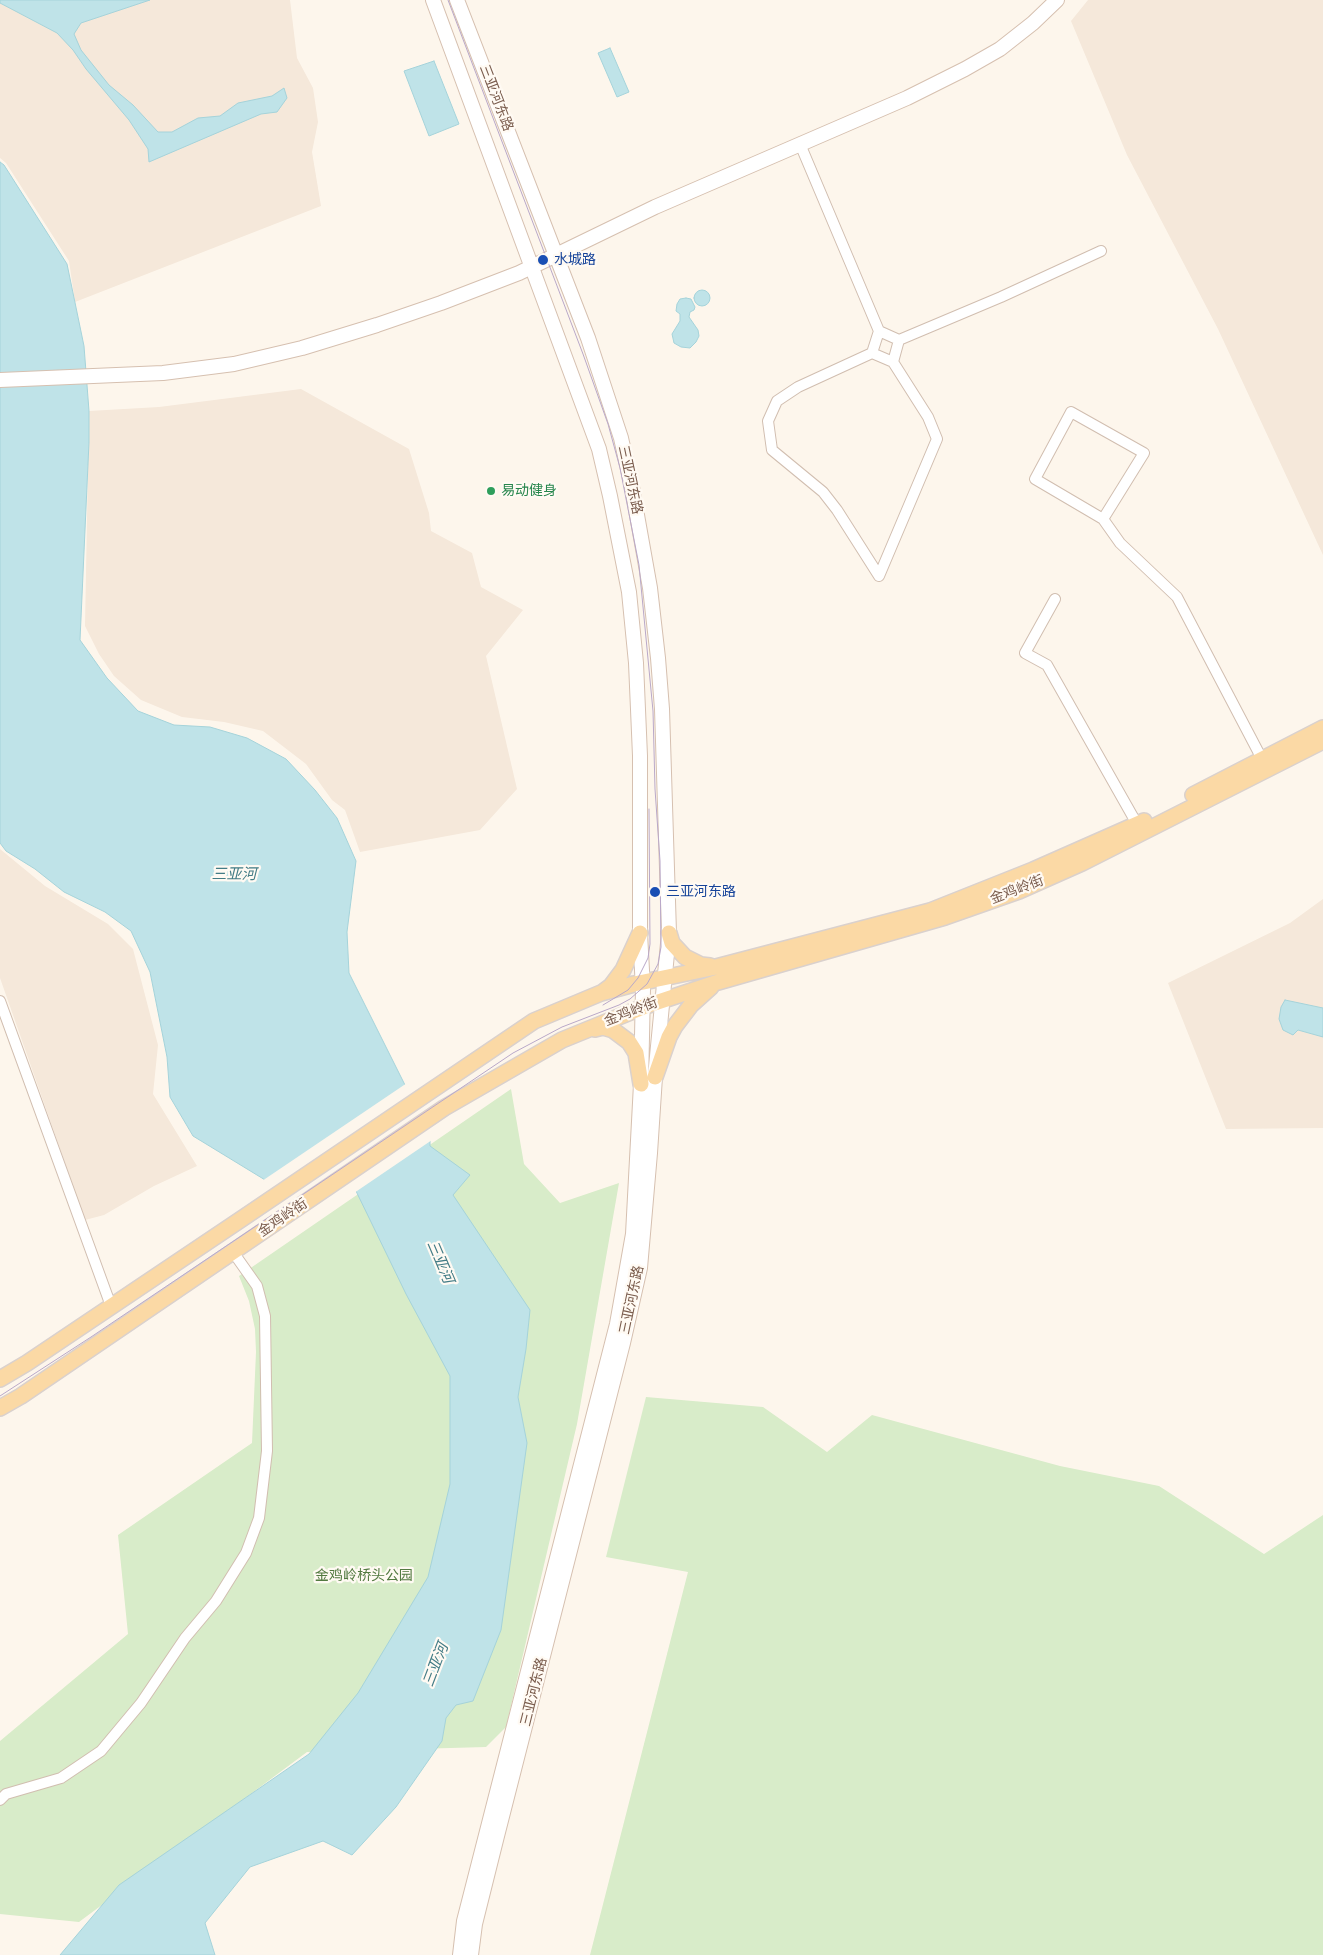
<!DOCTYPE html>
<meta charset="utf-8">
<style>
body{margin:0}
canvas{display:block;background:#fdf6ec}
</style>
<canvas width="1323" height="1955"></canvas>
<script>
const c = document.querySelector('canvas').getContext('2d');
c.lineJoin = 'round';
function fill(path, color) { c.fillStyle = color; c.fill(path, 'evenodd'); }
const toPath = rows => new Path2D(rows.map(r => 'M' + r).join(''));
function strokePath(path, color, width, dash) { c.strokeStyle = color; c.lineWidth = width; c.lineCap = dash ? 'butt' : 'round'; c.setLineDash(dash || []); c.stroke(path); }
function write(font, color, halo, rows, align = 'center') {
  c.font = font + ' "Noto Sans","Noto Sans SC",sans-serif'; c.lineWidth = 4.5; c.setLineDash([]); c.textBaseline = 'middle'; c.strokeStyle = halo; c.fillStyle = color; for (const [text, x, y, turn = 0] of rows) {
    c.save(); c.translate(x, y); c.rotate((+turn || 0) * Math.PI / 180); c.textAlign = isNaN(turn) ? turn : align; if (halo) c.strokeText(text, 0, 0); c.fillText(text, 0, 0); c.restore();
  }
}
fill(toPath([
 [0,0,290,0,297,58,313,88,318,122,312,152,321,206,75,302,69,261,6,163,0,158],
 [1088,0,1323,0,1323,555,1218,329,1127,155,1071,21],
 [301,389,409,449,429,513,431,531,472,553,481,587,523,610,486,656,517,789,480,830,360,852,345,810,332,800,306,764,263,731,224,722,182,717,141,700,114,676,99,654,85,626,89,411,159,407],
 [0,849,45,886,108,924,133,949,158,1045,153,1094,197,1166,154,1186,104,1215,85,1220,0,978],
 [1323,899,1323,1128,1226,1129,1168,983,1290,923]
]), '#f5e8da');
fill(toPath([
 [511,1089,524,1164,560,1203,619,1183,577,1424,506,1727,486,1747,307,1752,79,1922,0,1914,0,1741,128,1634,118,1535,252,1443,256,1352,255,1329,249,1301,239,1276],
 [646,1397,763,1407,827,1452,872,1415,1060,1466,1159,1486,1264,1554,1323,1515,1323,1955,590,1955,688,1572,606,1557]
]), '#d8ecc9');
const water = toPath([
 [0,0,150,0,81,23,74,34,81,50,109,85,133,105,158,132,172,132,198,118,220,116,238,103,272,96,284,88,287,98,277,112,261,114,149,162,148,149,129,120,86,69,73,50,57,33,0,3,0,0],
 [610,48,629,92,617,97,598,53,610,48],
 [434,61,459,124,429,136,404,71,434,61],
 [0,162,4,165,67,264,84,346,89,411,89,442,80,640,107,678,138,711,174,725,210,727,247,738,286,759,315,790,337,818,356,861,347,932,349,973,430,1135,430,1146,470,1175,453,1195,530,1310,526,1349,518,1397,527,1443,501,1630,473,1701,456,1705,446,1718,442,1741,396,1807,352,1855,323,1841,250,1867,205,1923,215,1955,60,1955,119,1885,309,1754,358,1693,428,1577,450,1484,450,1376,406,1294,355,1189,293,1197,193,1136,170,1097,167,1057,150,972,131,931,105,912,64,892,35,869,6,851,0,843,0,162],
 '694 298a8 8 0 1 1 16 0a8 8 0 1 1-16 0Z',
 [686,298,691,299,695,307,694,310,690,312,689,317,698,330,699,336,696,342,690,348,681,347,674,343,672,334,680,321,680,314,676,311,677,304,680,299,686,298],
 [1285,1000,1323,1008,1323,1037,1298,1030,1293,1035,1283,1030,1279,1019,1281,1007,1285,1000]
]);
fill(water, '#bfe3e8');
strokePath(water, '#a5d3da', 1);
fill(toPath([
 [407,1083,432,1134,432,1140,354,1193,354,1192,293,1199,262,1181]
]), '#fdf6ec');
const street = toPath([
 [800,144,879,331,899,340,1001,297,1101,251],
 [872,353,893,362,899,340],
 [1103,519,1144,453,1071,412,1035,479,1103,519,1120,543,1177,597,1262,759],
 [879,576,837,510,823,492,772,450,768,421,777,401,798,387,872,353,879,331],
 [879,576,937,439,928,417,893,362],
 [1055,599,1025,653,1047,665,1137,824],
 [0,1001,111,1306],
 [0,1800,6,1794,61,1778,101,1751,141,1703,185,1638,216,1601,246,1553,259,1518,267,1451,265,1316,257,1286,233,1252]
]);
const secondary = toPath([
 [433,0,599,449,610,496,629,592,636,663,640,756,640,933,643,989,641,1084,633,1234,617,1324,464,1921,460,1955],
 [457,0,588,338,621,438,632,487,650,588,658,658,662,709,669,933,655,1077,650,1153,640,1268,623,1343,497,1836,475,1924,471,1955],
 [0,380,163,373,234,364,302,348,377,325,441,303,519,273,655,207,907,98,965,69,1000,49,1033,23,1057,0]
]);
const primary = toPath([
 [1193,795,1323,728],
 [669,933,672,943,685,957,701,965,710,966],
 [603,992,611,986,623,970,640,933],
 [595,1029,603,1027,613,1030,629,1042,636,1053,641,1084],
 [655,1077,669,1037,675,1026,691,1005,711,987],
 [0,1379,27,1363,240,1220,534,1021,601,993,634,984,716,967,930,911,1033,870,1144,821],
 [0,1408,21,1396,444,1108,562,1040,643,1007,718,982,945,917,1019,891,1082,863,1323,741]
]);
strokePath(street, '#d1beb0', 12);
strokePath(secondary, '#d6c0b0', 16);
strokePath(primary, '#dad1cd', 18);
strokePath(street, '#fff', 10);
strokePath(secondary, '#fff', 14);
strokePath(primary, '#fbd9a5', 15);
strokePath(toPath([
 [603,1005,628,990,638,978,648,958,650,944,649,809],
 [0,1396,91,1337,513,1053,562,1027,619,1005,630,999,647,984,658,964,661,947,660,861,655,789,653,711,639,565,620,468,608,424,583,354,448,0]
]), '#b9a8c9', 1);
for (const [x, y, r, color] of [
 [543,260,6,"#1a4fb4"],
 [491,491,5,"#2e9e5b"],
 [655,892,6,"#1a4fb4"]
]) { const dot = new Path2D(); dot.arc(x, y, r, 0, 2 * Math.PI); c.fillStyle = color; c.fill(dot); strokePath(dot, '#fffaf3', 2); }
write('14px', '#7a5c4d', '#fffaf3', [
 ["三亚河东路",496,98,69],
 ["三亚河东路",630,480,78],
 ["金鸡岭街",1017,890,-21],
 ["金鸡岭街",631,1012,-21],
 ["金鸡岭街",283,1218,-34],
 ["三亚河东路",632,1300,-78],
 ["三亚河东路",534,1692,-76]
]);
write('14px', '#164399', '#fffaf3', [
 ["水城路",554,260],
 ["三亚河东路",666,892]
], 'left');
write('14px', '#27864d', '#fffaf3', [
 ["易动健身",501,491]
], 'left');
write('14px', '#537a41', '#fffaf3', [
 ["金鸡岭桥头公园",364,1576]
]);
write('italic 15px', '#437c86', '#fffaf3', [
 ["三亚河",234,875],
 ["三亚河",440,1262,67],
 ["三亚河",436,1665,-69]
]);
</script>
